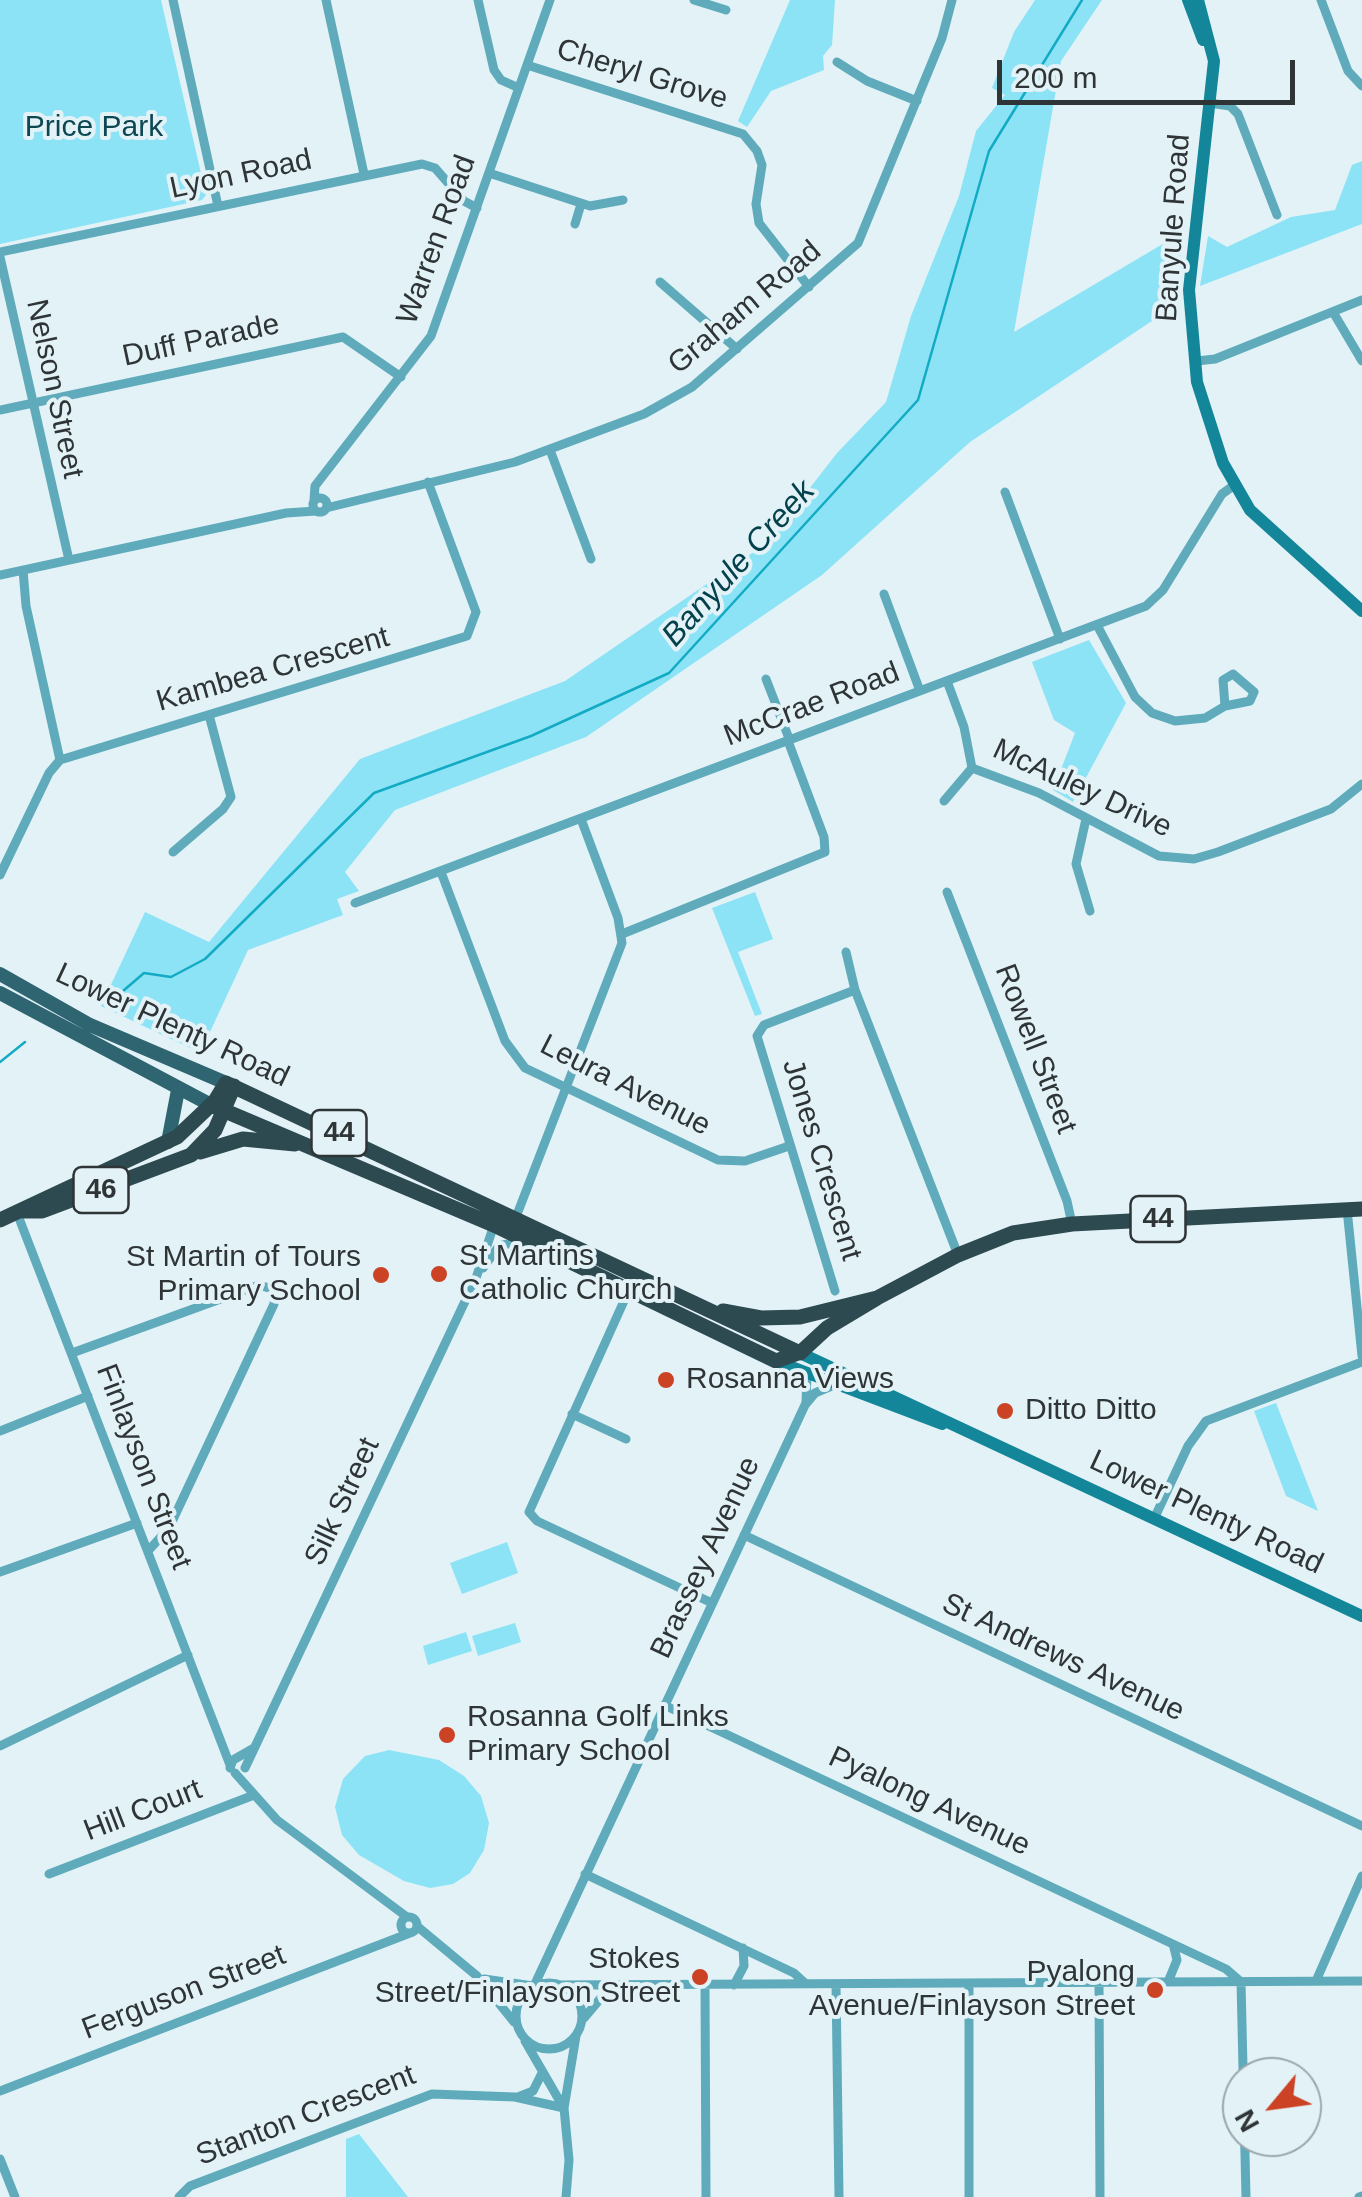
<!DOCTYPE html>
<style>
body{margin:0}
#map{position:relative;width:1362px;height:2197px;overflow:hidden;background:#e2f2f6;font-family:Arial,sans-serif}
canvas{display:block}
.north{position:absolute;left:1222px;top:2057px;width:100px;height:100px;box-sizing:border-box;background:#e2f2f6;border:2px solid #9aa6aa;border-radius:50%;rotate:241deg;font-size:28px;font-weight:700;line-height:40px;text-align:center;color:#2f3537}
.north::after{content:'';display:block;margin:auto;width:35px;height:45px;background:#cc4224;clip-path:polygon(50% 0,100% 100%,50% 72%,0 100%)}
.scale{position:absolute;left:997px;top:60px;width:298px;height:45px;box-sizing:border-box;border:5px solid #2f3537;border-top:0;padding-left:12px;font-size:30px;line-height:35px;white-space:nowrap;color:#2f3537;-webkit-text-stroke:8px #e2f2f6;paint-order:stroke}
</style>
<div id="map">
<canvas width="1362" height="2197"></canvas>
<div class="north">N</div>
<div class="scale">200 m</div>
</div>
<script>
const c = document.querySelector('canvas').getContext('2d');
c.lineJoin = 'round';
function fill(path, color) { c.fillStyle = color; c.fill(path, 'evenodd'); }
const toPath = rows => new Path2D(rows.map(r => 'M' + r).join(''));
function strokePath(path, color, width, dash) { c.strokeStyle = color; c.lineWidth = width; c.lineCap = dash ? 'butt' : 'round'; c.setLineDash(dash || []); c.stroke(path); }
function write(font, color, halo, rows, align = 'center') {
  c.font = font + ' Arial,sans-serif'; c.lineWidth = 8; c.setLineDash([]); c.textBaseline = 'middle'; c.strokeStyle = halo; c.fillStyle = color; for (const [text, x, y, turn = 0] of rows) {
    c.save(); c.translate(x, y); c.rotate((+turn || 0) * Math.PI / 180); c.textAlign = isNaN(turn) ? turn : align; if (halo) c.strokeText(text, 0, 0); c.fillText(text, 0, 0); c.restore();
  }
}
fill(toPath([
 [0,0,161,0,206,195,202,200,0,244],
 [790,0,835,0,832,45,823,56,824,70,771,91,747,127,738,121],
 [1035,0,1102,0,1061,61,1014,332,1183,232,1176,305,970,442,822,575,586,737,395,810,345,872,359,891,337,899,343,915,248,950,203,1047,205,1055,101,1006,145,912,209,942,360,759,565,681,768,542,837,453,886,402,911,316,959,196,976,131,1005,95,992,88,1014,32],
 [1362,161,1362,224,1200,286,1208,236,1227,247,1291,217,1335,210,1352,165],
 [1089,640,1126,703,1073,802,1053,790,1075,733,1054,720,1032,662],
 [755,892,773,939,738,952,762,1014,755,1016,712,908],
 [1276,1403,1318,1511,1286,1496,1254,1411],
 [507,1542,518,1573,462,1594,450,1563],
 [515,1623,521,1642,478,1656,472,1636],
 [466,1632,472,1651,428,1665,423,1646],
 [389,1750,439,1760,464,1776,481,1796,489,1823,484,1850,470,1873,453,1884,430,1888,404,1881,359,1855,342,1835,335,1807,343,1779,365,1756],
 [359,2134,408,2197,346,2197,346,2139]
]), '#8ce3f6');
strokePath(toPath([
 [104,995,116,997,144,973,171,977,205,959,374,793,531,736,669,673,918,400,989,151,1082,0],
 [0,1062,25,1042]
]), '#13abc4', 2.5);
strokePath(toPath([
 [173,0,218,206],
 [326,0,364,174],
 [478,0,494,70,501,80,519,88],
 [694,0,726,10],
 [1321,0,1348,71,1362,86],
 [837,62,867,81,917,101],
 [527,65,743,134,757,151,762,165,756,204,759,223,809,287],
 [1209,103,1230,106,1238,114,1277,215],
 [489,173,590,206,623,200],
 [575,224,581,204],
 [0,252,422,164,435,168,464,201,477,208],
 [0,257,69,560],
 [660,282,737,349],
 [1333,312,1362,361],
 [1197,361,1215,359,1362,300],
 [0,410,343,337,401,377],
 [550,450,591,559],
 [1005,492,1060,639],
 '313 505a7 7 0 1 1 14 0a7 7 0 1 1-14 0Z',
 [314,500,315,486,431,336,550,0],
 [326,508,515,462,644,414,692,387,858,243,942,38,952,0],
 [23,570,26,606,60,760],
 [0,575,286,513,316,511],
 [884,594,920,691],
 [1097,625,1135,697,1152,713,1175,721,1205,718,1225,706,1250,701,1254,692,1233,674,1223,680,1225,706],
 [766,679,790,741],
 [947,681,964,727,972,768,1039,793,1159,856,1194,859,1218,852,1331,809,1362,784],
 [944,801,972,768],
 [1086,819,1076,864,1090,911],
 [173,852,223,809,231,797,209,715],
 [441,872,505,1041,525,1068,718,1160,745,1161,789,1146],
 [0,875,49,773,60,760,467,636,476,612,428,482],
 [947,892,1067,1201,1072,1224],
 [355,903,1146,606,1163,590,1222,494,1233,486],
 [622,934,825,852,824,837,788,741],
 [846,952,855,990],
 [1347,1209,1362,1356],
 [17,1213,230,1765],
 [516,1217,622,943,618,918,581,819],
 [483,1268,499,1246,521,1241],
 [835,1291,757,1036,764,1025,855,990,958,1255],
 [628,1292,529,1512,537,1521,712,1603],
 [72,1353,259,1285,275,1290,274,1304,169,1528,148,1551],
 [806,1402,807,1374],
 [572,1414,626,1439],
 [0,1431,88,1396],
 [1154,1519,1188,1446,1206,1421,1362,1362],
 [744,1535,1362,1826],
 [0,1572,137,1523],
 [664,1705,1226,1969,1241,1982],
 [0,1746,188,1655],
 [230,1768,233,1760,254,1748],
 [245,1768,476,1278,494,1225],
 [235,1773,277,1820,407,1917],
 [49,1874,254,1795],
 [585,1874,794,1973,806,1984],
 '401 1925a8 8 0 1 1 16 0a8 8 0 1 1-16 0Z',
 [418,1927,477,1976,514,2022],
 [484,1979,533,1986],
 [1316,1981,1362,1876],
 [1168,1982,1177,1960,1173,1944],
 [1241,1982,1246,2197],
 [1099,1983,1100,2197],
 '516 2016a33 33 0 1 1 66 0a33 33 0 1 1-66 0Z',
 [836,1984,839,2197],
 [560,1985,1362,1981],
 [705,1985,706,2197],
 [734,1985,744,1966,743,1948],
 [534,1986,805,1405,815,1393,834,1385],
 [584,2018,600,1999,626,1986],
 [525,2041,562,2105],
 [0,2091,410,1933],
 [518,2097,533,2091,542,2073],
 [0,2159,15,2197],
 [179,2197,190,2186,432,2094,515,2097,564,2108],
 [566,2197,569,2160,564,2108,576,2036],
 [969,2197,969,1983],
 [1359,2197,1362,2196]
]), '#5fabbc', 9);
strokePath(toPath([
 [1188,0,1203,40],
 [1198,0,1214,61,1189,290,1197,382,1223,463,1250,510,1362,611],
 [800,1353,1362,1616],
 [776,1361,942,1424]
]), '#13869a', 12);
strokePath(toPath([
 [0,974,90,1025,226,1083],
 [0,993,211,1105],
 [168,1142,178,1090]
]), '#2f6571', 14);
strokePath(toPath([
 [211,1105,494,1225,776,1361,801,1352,827,1328,877,1298,958,1255,1013,1233,1072,1224,1362,1209],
 [200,1152,243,1139,295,1144],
 [23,1211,42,1211,191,1155,215,1130,234,1086],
 [0,1220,177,1137,215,1101,226,1083,800,1353],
 [723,1311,761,1318,800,1317,877,1298]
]), '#2e4a51', 15);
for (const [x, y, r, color] of [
 [439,1274,10,"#cc4224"],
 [381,1275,10,"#cc4224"],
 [666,1380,10,"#cc4224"],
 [1005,1411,10,"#cc4224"],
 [447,1735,10,"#cc4224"],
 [700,1977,10,"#cc4224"],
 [1155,1990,10,"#cc4224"]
]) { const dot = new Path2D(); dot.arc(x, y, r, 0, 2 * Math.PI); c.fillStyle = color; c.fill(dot); strokePath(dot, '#e2f2f6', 4); }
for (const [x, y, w] of [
 [339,1133,55],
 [101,1190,55],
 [1158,1219,55]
]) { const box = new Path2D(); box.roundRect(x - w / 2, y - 23, w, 46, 8); c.fillStyle = '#e2f2f6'; c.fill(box); strokePath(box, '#2f3537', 2.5); }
write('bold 28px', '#2f3537', null, [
 ["44",339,1133],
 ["46",101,1190],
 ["44",1158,1219]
]);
write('30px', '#2f3537', '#e2f2f6', [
 ["Cheryl Grove",642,75,17],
 ["Lyon Road",241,175,-12],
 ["Banyule Road",1174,228,-86],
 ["Warren Road",437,240,-70],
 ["Graham Road",745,308,-40],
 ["Duff Parade",201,341,-12],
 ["Nelson Street",54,389,78],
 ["Kambea Crescent",273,670,-16],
 ["McCrae Road",812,705,-21],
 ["McAuley Drive",1082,789,25],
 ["Lower Plenty Road",172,1026,25],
 ["Rowell Street",1035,1049,69],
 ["Leura Avenue",625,1086,27],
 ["Jones Crescent",821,1160,73],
 ["Finlayson Street",143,1467,69],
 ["Silk Street",343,1502,-65],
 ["Lower Plenty Road",1206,1513,25],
 ["Brassey Avenue",706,1558,-65],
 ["St Andrews Avenue",1063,1658,25],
 ["Pyalong Avenue",929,1802,25],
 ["Hill Court",143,1811,-21],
 ["Ferguson Street",184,1993,-21],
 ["Stanton Crescent",306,2116,-21]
]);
write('30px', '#0d4752', '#e2f2f6', [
 ["Price Park",94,128]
]);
write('30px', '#2f3537', '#e2f2f6', [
 ["St Martins",459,1257],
 ["Catholic Church",459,1291],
 ["St Martin of Tours",361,1258,"right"],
 ["Primary School",361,1292,"right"],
 ["Rosanna Views",686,1380],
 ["Ditto Ditto",1025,1411],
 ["Rosanna Golf Links",467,1718],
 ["Primary School",467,1752],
 ["Stokes",680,1960,"right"],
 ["Street/Finlayson Street",680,1994,"right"],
 ["Pyalong",1135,1973,"right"],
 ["Avenue/Finlayson Street",1135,2007,"right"]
], 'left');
write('italic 32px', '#04414c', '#e2f2f6', [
 ["Banyule Creek",739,564,-48]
]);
</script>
